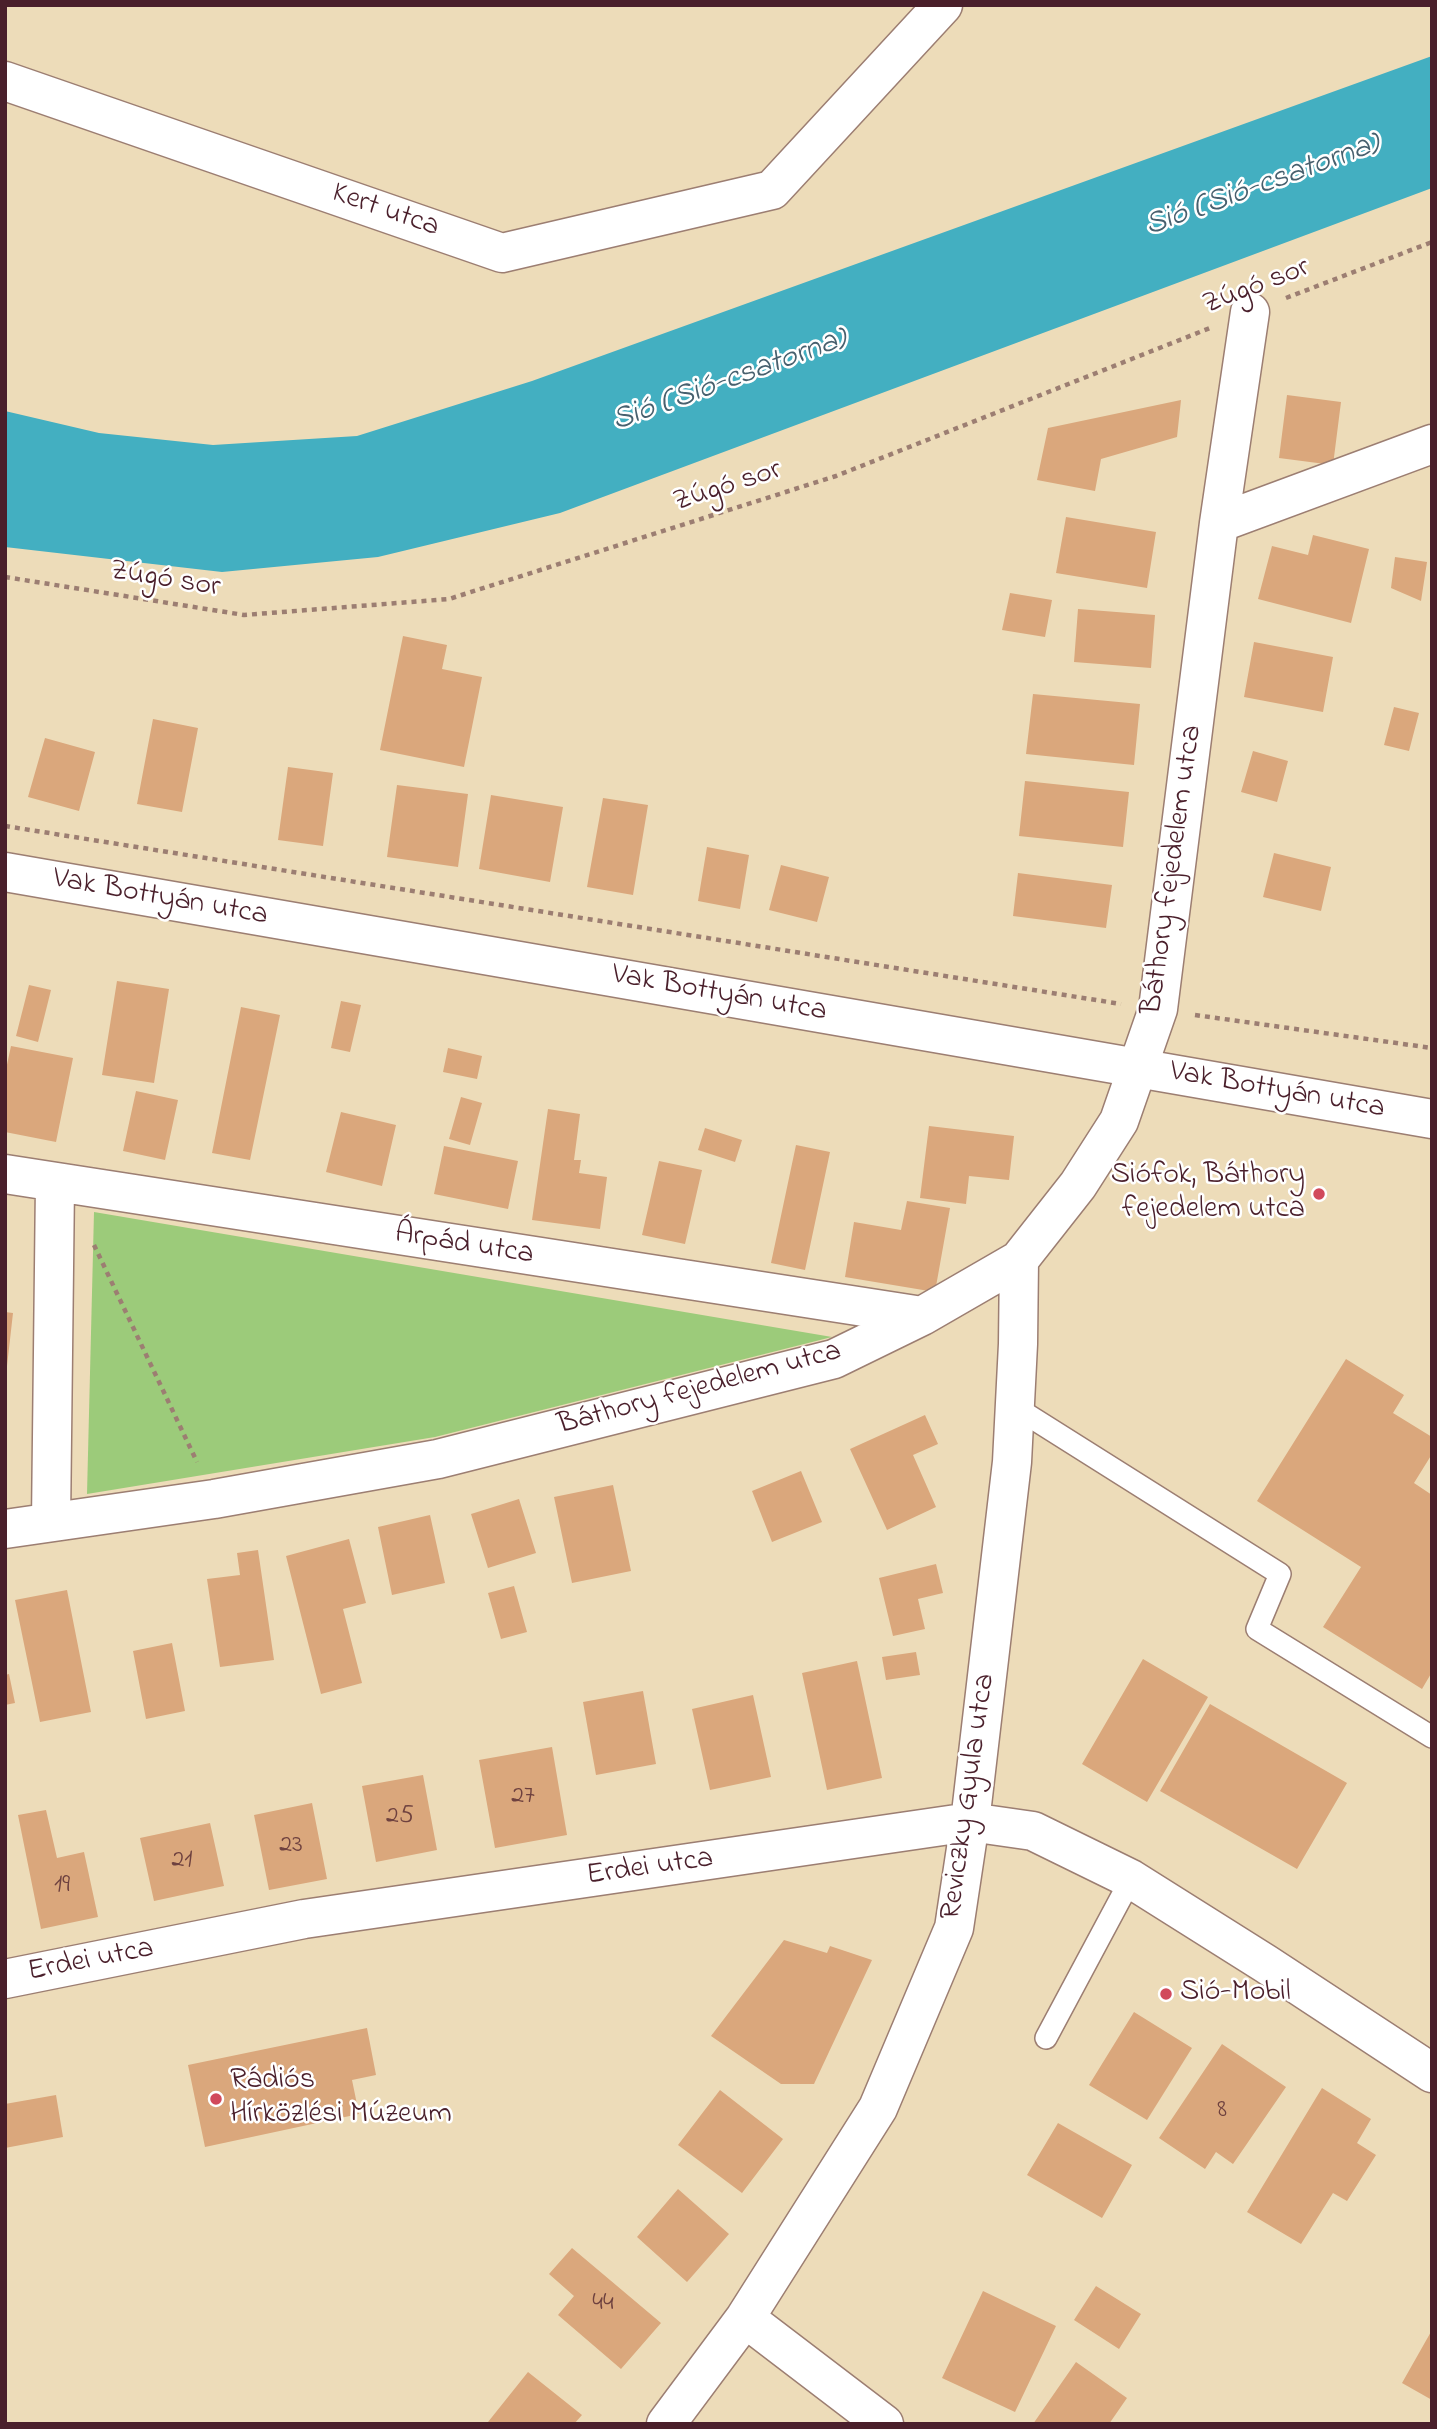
<!DOCTYPE html>
<meta charset="utf-8">
<style>
body{margin:0}
#map{position:relative;width:1437px;height:2429px;overflow:hidden;background:#eddcb9;font-family:"Indie Flower",sans-serif}
canvas{display:block}
.frame{position:absolute;inset:0;border:7px solid #4a1f2b;pointer-events:none}
</style>
<div id="map">
<canvas width="1437" height="2429"></canvas>
<div class="frame"></div>
</div>
<script>
const c = document.querySelector('canvas').getContext('2d');
c.lineJoin = 'round';
function fill(path, color) { c.fillStyle = color; c.fill(path, 'evenodd'); }
const toPath = rows => new Path2D(rows.map(r => 'M' + r).join(''));
function strokePath(path, color, width, dash) { c.strokeStyle = color; c.lineWidth = width; c.lineCap = dash ? 'butt' : 'round'; c.setLineDash(dash || []); c.stroke(path); }
function write(font, color, halo, rows, align = 'center') {
  c.font = font + ' "Indie Flower",sans-serif'; c.lineWidth = 5; c.setLineDash([]); c.textBaseline = 'middle'; c.strokeStyle = halo; c.fillStyle = color; for (const [text, x, y, turn = 0] of rows) {
    c.save(); c.translate(x, y); c.rotate((+turn || 0) * Math.PI / 180); c.textAlign = isNaN(turn) ? turn : align; if (halo) c.strokeText(text, 0, 0); c.fillText(text, 0, 0); c.restore();
  }
}
fill(toPath([
 [94,1212,832,1337,435,1437,87,1494]
]), '#9ccb7a');
fill(toPath([
 [1432,56,1432,188,560,513,378,557,222,572,5,547,5,411,99,433,213,445,357,436,532,381]
]), '#43afc1');
fill(toPath([
 [1287,395,1341,402,1333,465,1279,458],
 [1181,400,1177,437,1101,459,1095,491,1037,480,1048,428],
 [1066,517,1156,532,1147,588,1056,573],
 [1313,535,1369,549,1351,623,1258,599,1272,546,1308,555],
 [1395,557,1427,562,1421,601,1391,588],
 [1010,593,1052,600,1045,637,1002,630],
 [1078,609,1155,615,1151,668,1074,662],
 [403,636,447,645,442,669,482,677,464,767,380,750],
 [1254,642,1333,657,1323,712,1244,697],
 [1033,694,1140,704,1134,765,1026,754],
 [1394,707,1419,713,1409,751,1384,745],
 [153,719,198,728,182,812,137,804],
 [45,738,95,752,79,811,28,797],
 [1253,751,1288,761,1277,802,1241,792],
 [288,767,333,773,323,846,278,840],
 [1025,781,1129,792,1123,847,1019,836],
 [397,785,468,794,458,867,387,857],
 [491,795,563,807,550,882,479,869],
 [603,798,648,805,633,895,587,887],
 [707,847,749,855,740,909,698,901],
 [1274,853,1331,867,1321,911,1263,897],
 [781,865,829,877,817,922,769,910],
 [1018,873,1112,885,1106,928,1013,916],
 [117,981,169,989,154,1083,102,1075],
 [29,985,51,990,38,1042,16,1036],
 [341,1001,361,1005,350,1052,331,1048],
 [241,1007,280,1015,250,1160,212,1153],
 [11,1046,73,1058,56,1142,5,1132,5,1074],
 [448,1048,482,1056,477,1079,443,1072],
 [136,1091,178,1100,165,1160,123,1151],
 [461,1097,482,1103,470,1145,449,1139],
 [548,1109,580,1114,574,1160,581,1160,579,1173,607,1177,600,1229,532,1220],
 [341,1112,396,1125,382,1186,326,1172],
 [929,1126,1014,1136,1009,1180,969,1176,966,1204,920,1198],
 [705,1128,742,1140,735,1162,698,1150],
 [796,1145,830,1152,805,1270,771,1263],
 [444,1146,518,1161,508,1209,434,1194],
 [659,1161,702,1170,685,1244,642,1235],
 [907,1201,950,1208,935,1292,845,1277,854,1222,901,1230],
 [5,1312,13,1313,7,1366,5,1365],
 [1346,1359,1404,1395,1393,1413,1432,1437,1432,1454,1414,1483,1432,1495,1432,1672,1422,1689,1323,1627,1361,1567,1257,1501],
 [925,1415,938,1444,913,1455,936,1507,887,1530,850,1449],
 [801,1471,822,1522,772,1542,752,1491],
 [613,1485,631,1571,572,1583,554,1497],
 [519,1499,536,1553,488,1568,471,1514],
 [430,1515,445,1583,392,1595,378,1527],
 [349,1539,366,1603,343,1609,362,1683,321,1694,286,1556],
 [258,1550,274,1660,220,1667,207,1579,240,1575,237,1553],
 [936,1564,943,1593,918,1599,925,1629,893,1636,879,1578],
 [514,1586,527,1632,501,1639,488,1593],
 [67,1590,91,1712,40,1722,15,1600],
 [172,1643,185,1711,146,1719,133,1651],
 [916,1652,920,1675,886,1680,882,1657],
 [1143,1659,1208,1697,1147,1802,1082,1764],
 [857,1661,882,1778,827,1790,802,1673],
 [9,1674,15,1703,5,1705,5,1675],
 [643,1691,656,1764,596,1775,583,1702],
 [753,1695,771,1777,710,1790,692,1709],
 [1210,1704,1347,1783,1297,1869,1160,1791],
 [552,1747,567,1835,495,1848,479,1760],
 [423,1775,437,1850,376,1862,362,1786],
 [312,1803,327,1879,269,1890,254,1815],
 [46,1810,57,1858,84,1852,98,1917,41,1929,18,1815],
 [210,1823,224,1886,154,1901,140,1838],
 [784,1940,827,1953,830,1946,872,1960,814,2084,781,2084,711,2036],
 [1134,2012,1192,2048,1147,2120,1089,2085],
 [367,2028,376,2075,352,2080,359,2114,205,2147,188,2065],
 [1222,2044,1286,2087,1233,2164,1216,2152,1205,2169,1159,2138],
 [1322,2088,1371,2119,1357,2143,1376,2155,1347,2201,1333,2193,1301,2244,1247,2212],
 [720,2090,783,2139,742,2193,678,2145],
 [56,2095,63,2137,5,2148,5,2104],
 [1058,2123,1132,2165,1102,2218,1027,2175],
 [678,2189,729,2234,687,2282,637,2237],
 [572,2248,661,2323,621,2369,558,2315,574,2296,549,2274],
 [1096,2286,1141,2314,1119,2349,1074,2320],
 [983,2291,1056,2326,1015,2412,942,2378],
 [1432,2330,1432,2400,1402,2383],
 [1076,2362,1127,2398,1109,2424,1033,2424],
 [528,2372,582,2415,574,2424,488,2422]
]), '#daa77c');
const lane = toPath([
 [1015,1407,1280,1574,1257,1629,1432,1737],
 [1046,2038,1131,1879]
]);
const street = toPath([
 [5,81,502,253,772,190,943,5],
 [1219,523,1432,444],
 [5,1174,922,1316],
 [51,1522,55,1183],
 [5,1529,214,1499,438,1459,834,1359,922,1316,1019,1260,1078,1185,1119,1121,1158,1009,1219,523,1250,312],
 [5,1979,304,1919,970,1822,1033,1831,1131,1879,1266,1964,1432,2073],
 [745,2318,884,2424],
 [666,2424,745,2318,878,2108,954,1928,970,1822,1012,1462,1018,1344,1019,1260]
]);
const primary = toPath([
 [5,872,1432,1119]
]);
strokePath(lane, '#9c7e72', 24);
strokePath(street, '#9c7e72', 41);
strokePath(primary, '#9c7e72', 41);
strokePath(toPath([
 [1286,298,1432,242],
 [5,577,244,615,449,599,836,476,1210,328],
 [5,826,1121,1004],
 [1195,1015,1432,1048],
 [94,1245,197,1462]
]), '#9c7e72', 4.5, [5, 5]);
strokePath(lane, '#fff', 21);
strokePath(street, '#fff', 38);
strokePath(primary, '#fff', 38);
for (const [x, y, r, color] of [
 [1319,1194,7,"#d1495b"],
 [1166,1994,7,"#d1495b"],
 [216,2099,7,"#d1495b"]
]) { const dot = new Path2D(); dot.arc(x, y, r, 0, 2 * Math.PI); c.fillStyle = color; c.fill(dot); strokePath(dot, '#fff', 2.5); }
write('26px', '#6e413f', null, [
 ["27",523,1798],
 ["25",400,1818],
 ["23",291,1847],
 ["21",182,1862],
 ["19",62,1887],
 ["8",1222,2112],
 ["44",603,2305]
]);
write('30px', '#4a1f2b', '#fff', [
 ["Kert utca",385,212,19],
 ["Zúgó sor",1257,288,-21],
 ["Zúgó sor",728,488,-18],
 ["Zúgó sor",165,581,9],
 ["Báthory fejedelem utca",1174,870,-82],
 ["Vak Bottyán utca",160,899,10],
 ["Vak Bottyán utca",719,995,10],
 ["Vak Bottyán utca",1277,1092,10],
 ["Árpád utca",464,1246,9],
 ["Báthory fejedelem utca",700,1390,-15],
 ["Reviczky Gyula utca",970,1797,-82],
 ["Erdei utca",650,1869,-8],
 ["Erdei utca",91,1962,-11]
]);
write('30px', '#4a1f2b', '#fff', [
 ["Siófok, Báthory",1305,1177,"right"],
 ["fejedelem utca",1305,1211,"right"],
 ["Sió-Mobil",1180,1994],
 ["Rádiós",230,2082],
 ["Hírközlési Múzeum",230,2116]
], 'left');
write('italic 32px', '#47606e', '#fff', [
 ["Sió (Sió-csatorna)",1263,187,-20],
 ["Sió (Sió-csatorna)",730,382,-20]
]);
</script>
